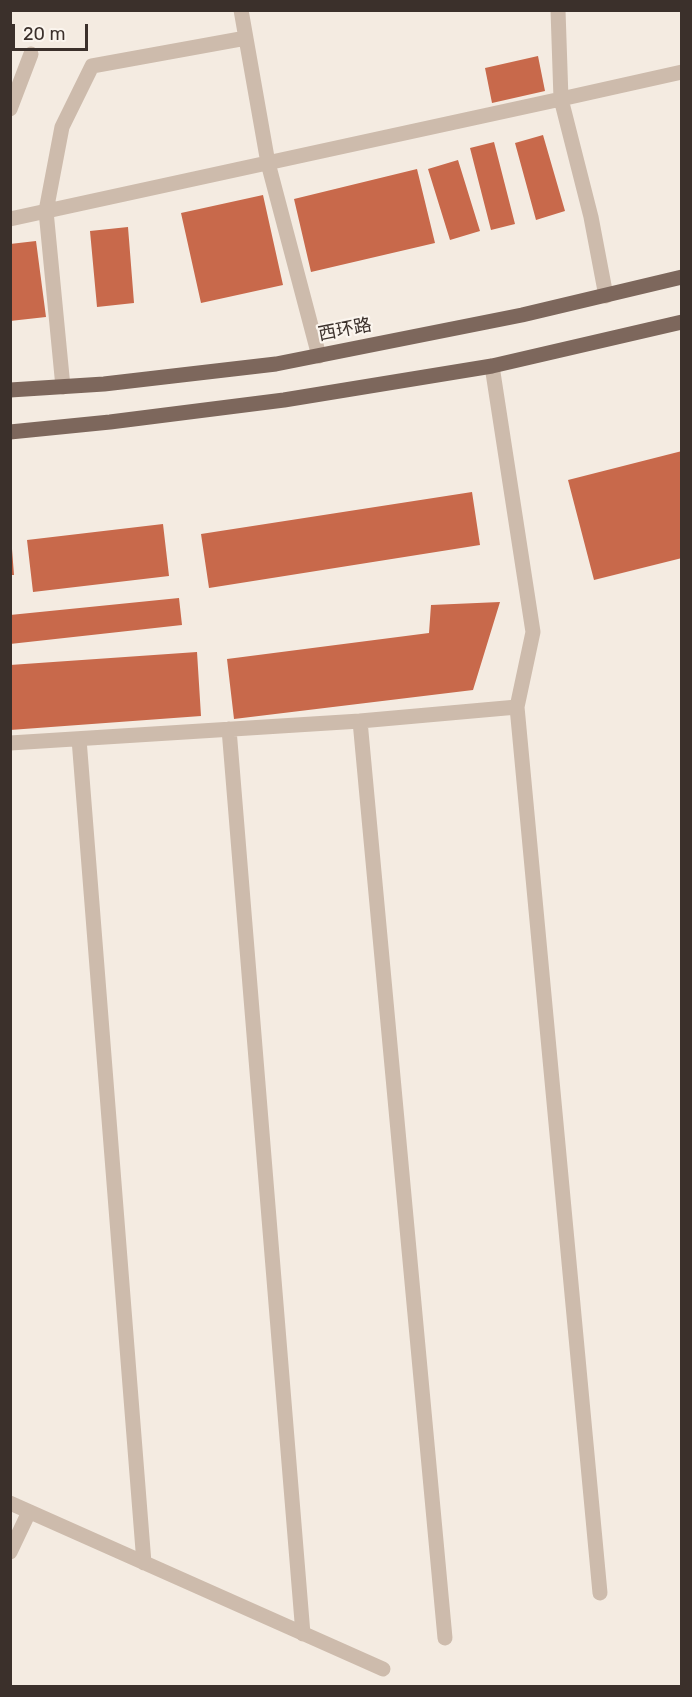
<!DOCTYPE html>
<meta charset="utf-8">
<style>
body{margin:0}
#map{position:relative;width:692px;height:1697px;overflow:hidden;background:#f4ebe1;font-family:Rubik,sans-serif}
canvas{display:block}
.frame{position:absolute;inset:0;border:12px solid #3b302b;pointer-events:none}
.scale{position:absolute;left:12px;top:24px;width:76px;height:27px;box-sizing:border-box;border:3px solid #3b302b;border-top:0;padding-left:8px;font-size:18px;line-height:21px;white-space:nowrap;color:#3b302b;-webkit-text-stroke:4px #fbf5ee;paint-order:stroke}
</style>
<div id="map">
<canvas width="692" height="1697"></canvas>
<div class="frame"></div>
<div class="scale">20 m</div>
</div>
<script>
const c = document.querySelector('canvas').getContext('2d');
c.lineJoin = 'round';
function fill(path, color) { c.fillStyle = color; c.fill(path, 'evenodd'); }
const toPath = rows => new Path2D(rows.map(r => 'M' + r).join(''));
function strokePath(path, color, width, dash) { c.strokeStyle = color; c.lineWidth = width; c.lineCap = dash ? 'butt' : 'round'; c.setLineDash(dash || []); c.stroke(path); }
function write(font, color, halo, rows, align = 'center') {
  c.font = font + ' Rubik,"Noto Sans SC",sans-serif'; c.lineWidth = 4.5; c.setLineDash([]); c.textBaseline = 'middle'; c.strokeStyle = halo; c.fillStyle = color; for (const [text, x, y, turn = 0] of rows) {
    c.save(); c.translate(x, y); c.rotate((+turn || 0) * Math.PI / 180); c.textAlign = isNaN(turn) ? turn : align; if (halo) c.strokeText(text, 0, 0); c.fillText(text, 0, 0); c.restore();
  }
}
fill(toPath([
 [538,56,545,91,492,103,485,68],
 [543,135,565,211,536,220,515,143],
 [494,142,515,224,491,230,470,148],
 [458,160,480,231,450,240,428,169],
 [417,169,435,243,311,272,294,199],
 [263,195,283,285,201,303,181,213],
 [128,227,134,303,97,307,90,231],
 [36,241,46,317,10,321,10,244],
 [682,451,682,558,594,580,568,480],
 [472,492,480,545,209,588,201,534],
 [163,524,169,576,33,592,27,540],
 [10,549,12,549,14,575,10,575],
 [179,598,182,625,10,644,10,615],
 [500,602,473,690,234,719,227,659,429,633,431,605],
 [197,652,201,716,10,730,10,665]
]), '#c8694b');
strokePath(toPath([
 [241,10,268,163,319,356],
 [558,10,561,99,591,217,606,296],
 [10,109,31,54],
 [10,219,561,99,682,72],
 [63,387,46,211,62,127,92,66,246,38],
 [517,707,600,1593],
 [360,721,445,1638],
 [229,729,303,1634],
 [79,739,144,1563],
 [10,743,360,721,517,707,533,632,492,366],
 [10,1503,383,1669],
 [10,1552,29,1512]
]), '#cdbbac', 15);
strokePath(toPath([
 [10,390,104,384,276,364,522,315,682,277],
 [10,432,110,422,284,400,492,366,682,322]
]), '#7d675c', 15);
write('18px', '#3b302b', '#fbf5ee', [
 ["西环路",345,330,-11]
]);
</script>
